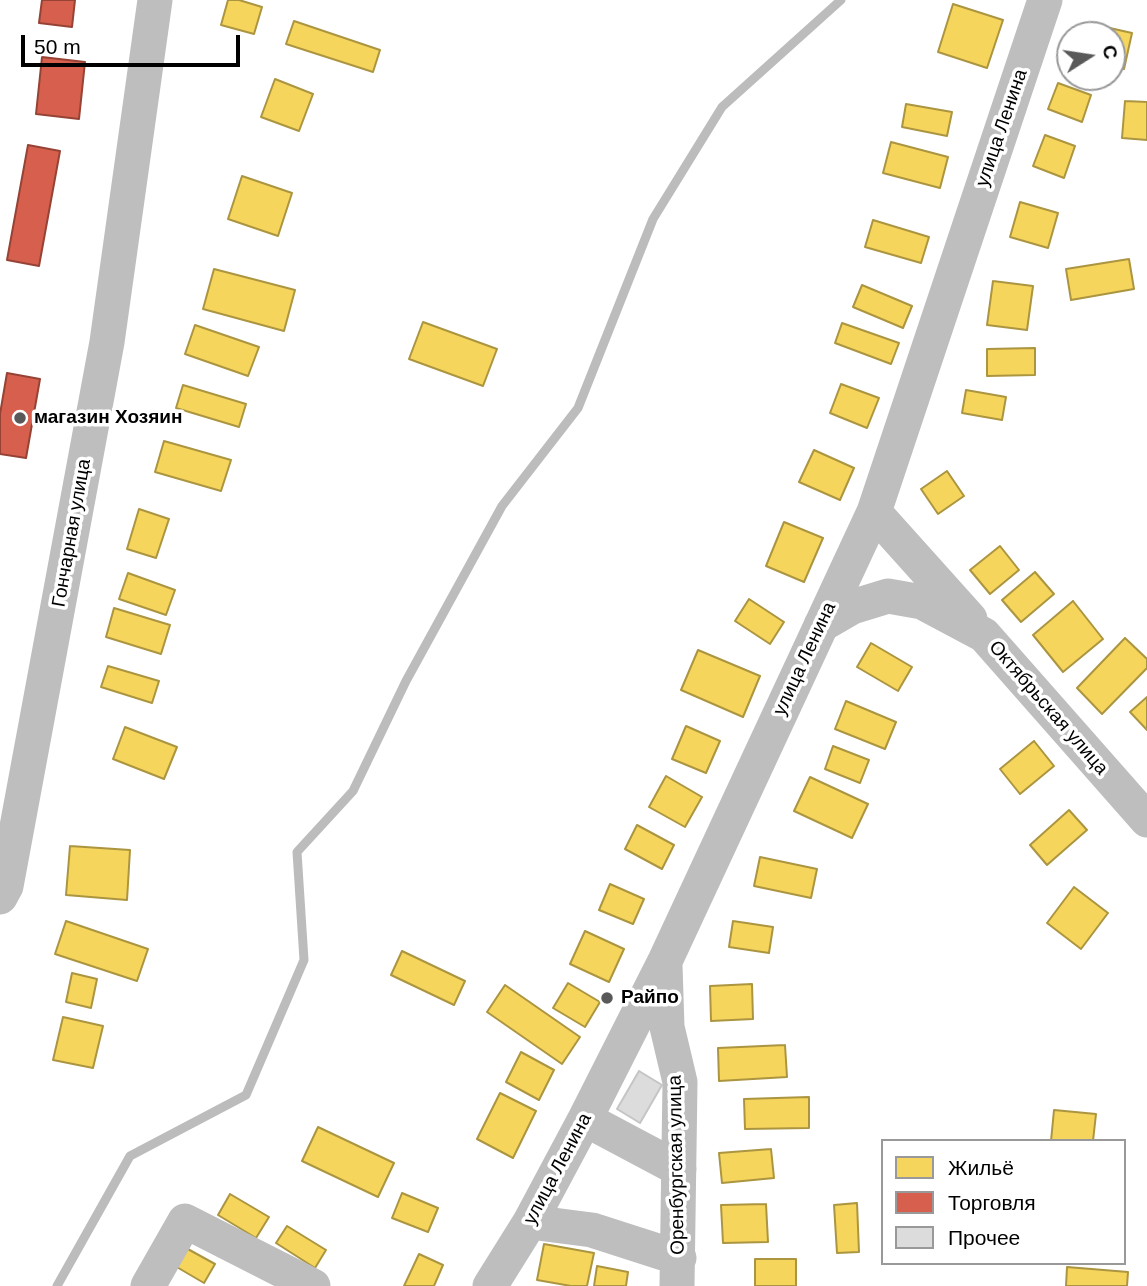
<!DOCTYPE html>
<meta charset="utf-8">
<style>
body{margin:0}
#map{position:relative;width:1147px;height:1286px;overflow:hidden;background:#fff;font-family:Arial,sans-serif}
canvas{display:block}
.legend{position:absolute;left:881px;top:1139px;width:245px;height:126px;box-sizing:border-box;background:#fff;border:2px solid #999;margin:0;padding:9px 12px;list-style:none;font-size:21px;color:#000}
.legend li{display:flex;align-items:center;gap:14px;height:35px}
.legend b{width:35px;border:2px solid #999}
.north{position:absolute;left:1056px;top:21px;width:70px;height:70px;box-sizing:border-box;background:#fff;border:2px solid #999;border-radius:50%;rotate:78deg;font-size:19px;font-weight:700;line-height:28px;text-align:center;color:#000}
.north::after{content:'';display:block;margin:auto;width:24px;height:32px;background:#595959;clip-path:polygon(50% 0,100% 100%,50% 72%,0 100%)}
.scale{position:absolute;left:21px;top:35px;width:219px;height:32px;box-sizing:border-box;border:4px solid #000;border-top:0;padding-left:9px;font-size:21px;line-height:24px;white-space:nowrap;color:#000;-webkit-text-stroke:5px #fff;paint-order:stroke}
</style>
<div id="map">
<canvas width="1147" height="1286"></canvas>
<ul class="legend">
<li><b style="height:19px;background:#f6d55c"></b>Жильё</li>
<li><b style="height:19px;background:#d6604d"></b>Торговля</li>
<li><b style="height:19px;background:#dcdcdc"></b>Прочее</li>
</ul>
<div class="north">С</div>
<div class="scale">50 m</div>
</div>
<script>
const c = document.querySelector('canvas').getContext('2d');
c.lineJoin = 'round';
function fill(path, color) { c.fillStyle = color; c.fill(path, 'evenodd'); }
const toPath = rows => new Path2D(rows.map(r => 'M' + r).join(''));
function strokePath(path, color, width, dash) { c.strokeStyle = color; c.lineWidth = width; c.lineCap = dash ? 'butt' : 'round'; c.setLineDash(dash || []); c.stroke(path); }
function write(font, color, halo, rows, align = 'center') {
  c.font = font + ' Arial,sans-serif'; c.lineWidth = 7; c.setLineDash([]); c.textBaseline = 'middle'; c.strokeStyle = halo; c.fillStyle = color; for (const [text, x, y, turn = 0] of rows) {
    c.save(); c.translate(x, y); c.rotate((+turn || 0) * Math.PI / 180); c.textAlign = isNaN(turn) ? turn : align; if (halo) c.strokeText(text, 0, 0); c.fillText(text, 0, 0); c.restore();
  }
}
const homes = toPath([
 [228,0,239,0,262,7,254,34,221,25,228,0],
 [953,4,1003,20,987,68,938,52,953,4],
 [294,21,380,50,373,72,286,44,294,21],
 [1092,24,1132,33,1124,69,1112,66,1112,35,1089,35,1092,24],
 [275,79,313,94,299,131,261,117,275,79],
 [1058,83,1091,95,1082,122,1048,109,1058,83],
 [1125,101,1147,102,1147,140,1122,138,1125,101],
 [906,104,952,112,947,136,902,127,906,104],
 [1045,135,1075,146,1064,178,1033,166,1045,135],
 [891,142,948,157,940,188,883,173,891,142],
 [242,176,292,193,278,236,228,219,242,176],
 [1020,202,1058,213,1048,248,1010,237,1020,202],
 [873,220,929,237,921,263,865,247,873,220],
 [1129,259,1134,289,1071,300,1066,269,1129,259],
 [214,269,295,290,284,331,203,309,214,269],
 [993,281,1033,286,1027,330,987,325,993,281],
 [862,285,912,306,903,328,853,307,862,285],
 [423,322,497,349,483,386,409,359,423,322],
 [842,323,899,343,891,364,835,343,842,323],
 [195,325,259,347,248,376,185,354,195,325],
 [1035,348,1035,375,987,376,987,349,1035,348],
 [841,384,879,398,867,428,830,413,841,384],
 [183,385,246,404,239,427,176,408,183,385],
 [966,390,1006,397,1002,420,962,413,966,390],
 [164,441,231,460,221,491,155,472,164,441],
 [814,450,854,468,840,500,799,482,814,450],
 [947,471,964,496,938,514,921,489,947,471],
 [139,509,169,519,156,558,127,549,139,509],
 [784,522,823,538,804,582,766,566,784,522],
 [1000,546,1019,570,990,594,970,570,1000,546],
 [1035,572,1054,594,1021,622,1002,600,1035,572],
 [128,573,175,590,166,615,119,599,128,573],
 [749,599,784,622,770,644,735,621,749,599],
 [1073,601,1103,639,1063,672,1033,635,1073,601],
 [114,608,170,625,161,654,106,637,114,608],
 [1125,638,1147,659,1147,668,1102,714,1077,688,1125,638],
 [871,643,912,667,898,691,857,667,871,643],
 [698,650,760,676,743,717,681,690,698,650],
 [108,666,159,681,152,703,101,687,108,666],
 [1147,697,1147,730,1130,712,1147,697],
 [846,701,896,722,885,749,835,729,846,701],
 [686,726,720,741,706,773,672,759,686,726],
 [125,727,177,747,164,779,113,759,125,727],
 [1034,741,1054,766,1020,794,1000,769,1034,741],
 [833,746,869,760,860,783,825,769,833,746],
 [666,776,702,797,685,827,649,807,666,776],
 [810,777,868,804,852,838,794,811,810,777],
 [1069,810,1087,830,1047,865,1030,845,1069,810],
 [637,825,674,845,662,869,625,849,637,825],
 [70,846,130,850,127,900,66,895,70,846],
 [760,857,817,869,811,898,754,886,760,857],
 [610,884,644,899,633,924,599,910,610,884],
 [1074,887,1108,913,1081,949,1047,923,1074,887],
 [66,921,148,949,137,981,55,954,66,921],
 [733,921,773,927,769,953,729,947,733,921],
 [585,931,624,949,609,982,570,964,585,931],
 [402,951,465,981,454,1005,391,975,402,951],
 [72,973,97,979,91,1008,66,1002,72,973],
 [568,983,600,1002,585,1027,553,1008,568,983],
 [752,984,753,1019,711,1021,710,986,752,984],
 [505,985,580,1037,562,1064,487,1012,505,985],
 [63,1017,103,1026,93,1068,53,1060,63,1017],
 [785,1045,787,1077,719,1081,718,1048,785,1045],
 [521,1052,554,1070,539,1100,506,1082,521,1052],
 [500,1093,536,1111,513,1158,477,1139,500,1093],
 [809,1097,809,1128,745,1129,744,1099,809,1097],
 [1054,1110,1096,1114,1093,1141,1051,1141,1054,1110],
 [318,1127,394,1163,378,1197,302,1161,318,1127],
 [771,1149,774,1178,722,1183,719,1153,771,1149],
 [402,1193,438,1208,428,1232,392,1218,402,1193],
 [230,1194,269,1217,256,1238,218,1215,230,1194],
 [857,1203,859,1252,837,1253,834,1205,857,1203],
 [766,1204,768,1242,723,1243,721,1205,766,1204],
 [287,1226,326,1250,315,1268,276,1243,287,1226],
 [544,1244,594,1253,587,1286,571,1286,537,1280,544,1244],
 [186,1248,215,1264,204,1283,175,1266,186,1248],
 [419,1254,443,1265,434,1286,404,1286,419,1254],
 [755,1259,796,1259,796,1286,755,1286,755,1259],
 [597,1266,628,1272,626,1286,594,1286,597,1266],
 [1067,1267,1128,1272,1127,1286,1066,1286,1067,1267]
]);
fill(homes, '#f6d55c');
strokePath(homes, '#ac9540', 2);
const shops = toPath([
 [42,0,75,0,72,27,39,23,42,0],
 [42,57,85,62,79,119,36,114,42,57],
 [28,145,60,151,39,266,7,260,28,145],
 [7,373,40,379,26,458,0,454,0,414,7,373]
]);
fill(shops, '#d6604d');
strokePath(shops, '#964336', 2);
strokePath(toPath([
 [57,1286,130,1156,246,1095,304,960,297,852,353,791,406,681,502,506,578,408,653,219,722,107,841,0]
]), '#bcbcbc', 9);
const building = toPath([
 [639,1071,662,1085,640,1123,617,1109,639,1071]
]);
fill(building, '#dcdcdc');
strokePath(building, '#c5c5c5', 2);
strokePath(toPath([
 [874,512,970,619],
 [821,625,852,607,888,596,922,602,984,635,1147,820],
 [0,897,6,886,107,342,155,0],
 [665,965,667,1027,680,1082,677,1286],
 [585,1119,679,1169],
 [530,1222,592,1230,679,1258],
 [148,1286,185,1221,313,1286],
 [490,1286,530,1222,585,1119,665,961,874,512,1045,0]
]), '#bebebe', 35);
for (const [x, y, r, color] of [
 [20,418,7,"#595959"],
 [607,998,7,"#595959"]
]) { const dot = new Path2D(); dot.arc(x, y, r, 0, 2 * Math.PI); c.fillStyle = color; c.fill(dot); strokePath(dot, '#fff', 2.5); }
write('19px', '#000', '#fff', [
 ["улица Ленина",1002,128,-71],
 ["Гончарная улица",72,533,-80],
 ["улица Ленина",805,659,-65],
 ["Октябрьская улица",1048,708,49],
 ["Оренбургская улица",677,1165,-91],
 ["улица Ленина",558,1169,-62]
]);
write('bold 19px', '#000', '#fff', [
 ["магазин Хозяин",34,418],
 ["Райпо",621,998]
], 'left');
</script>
